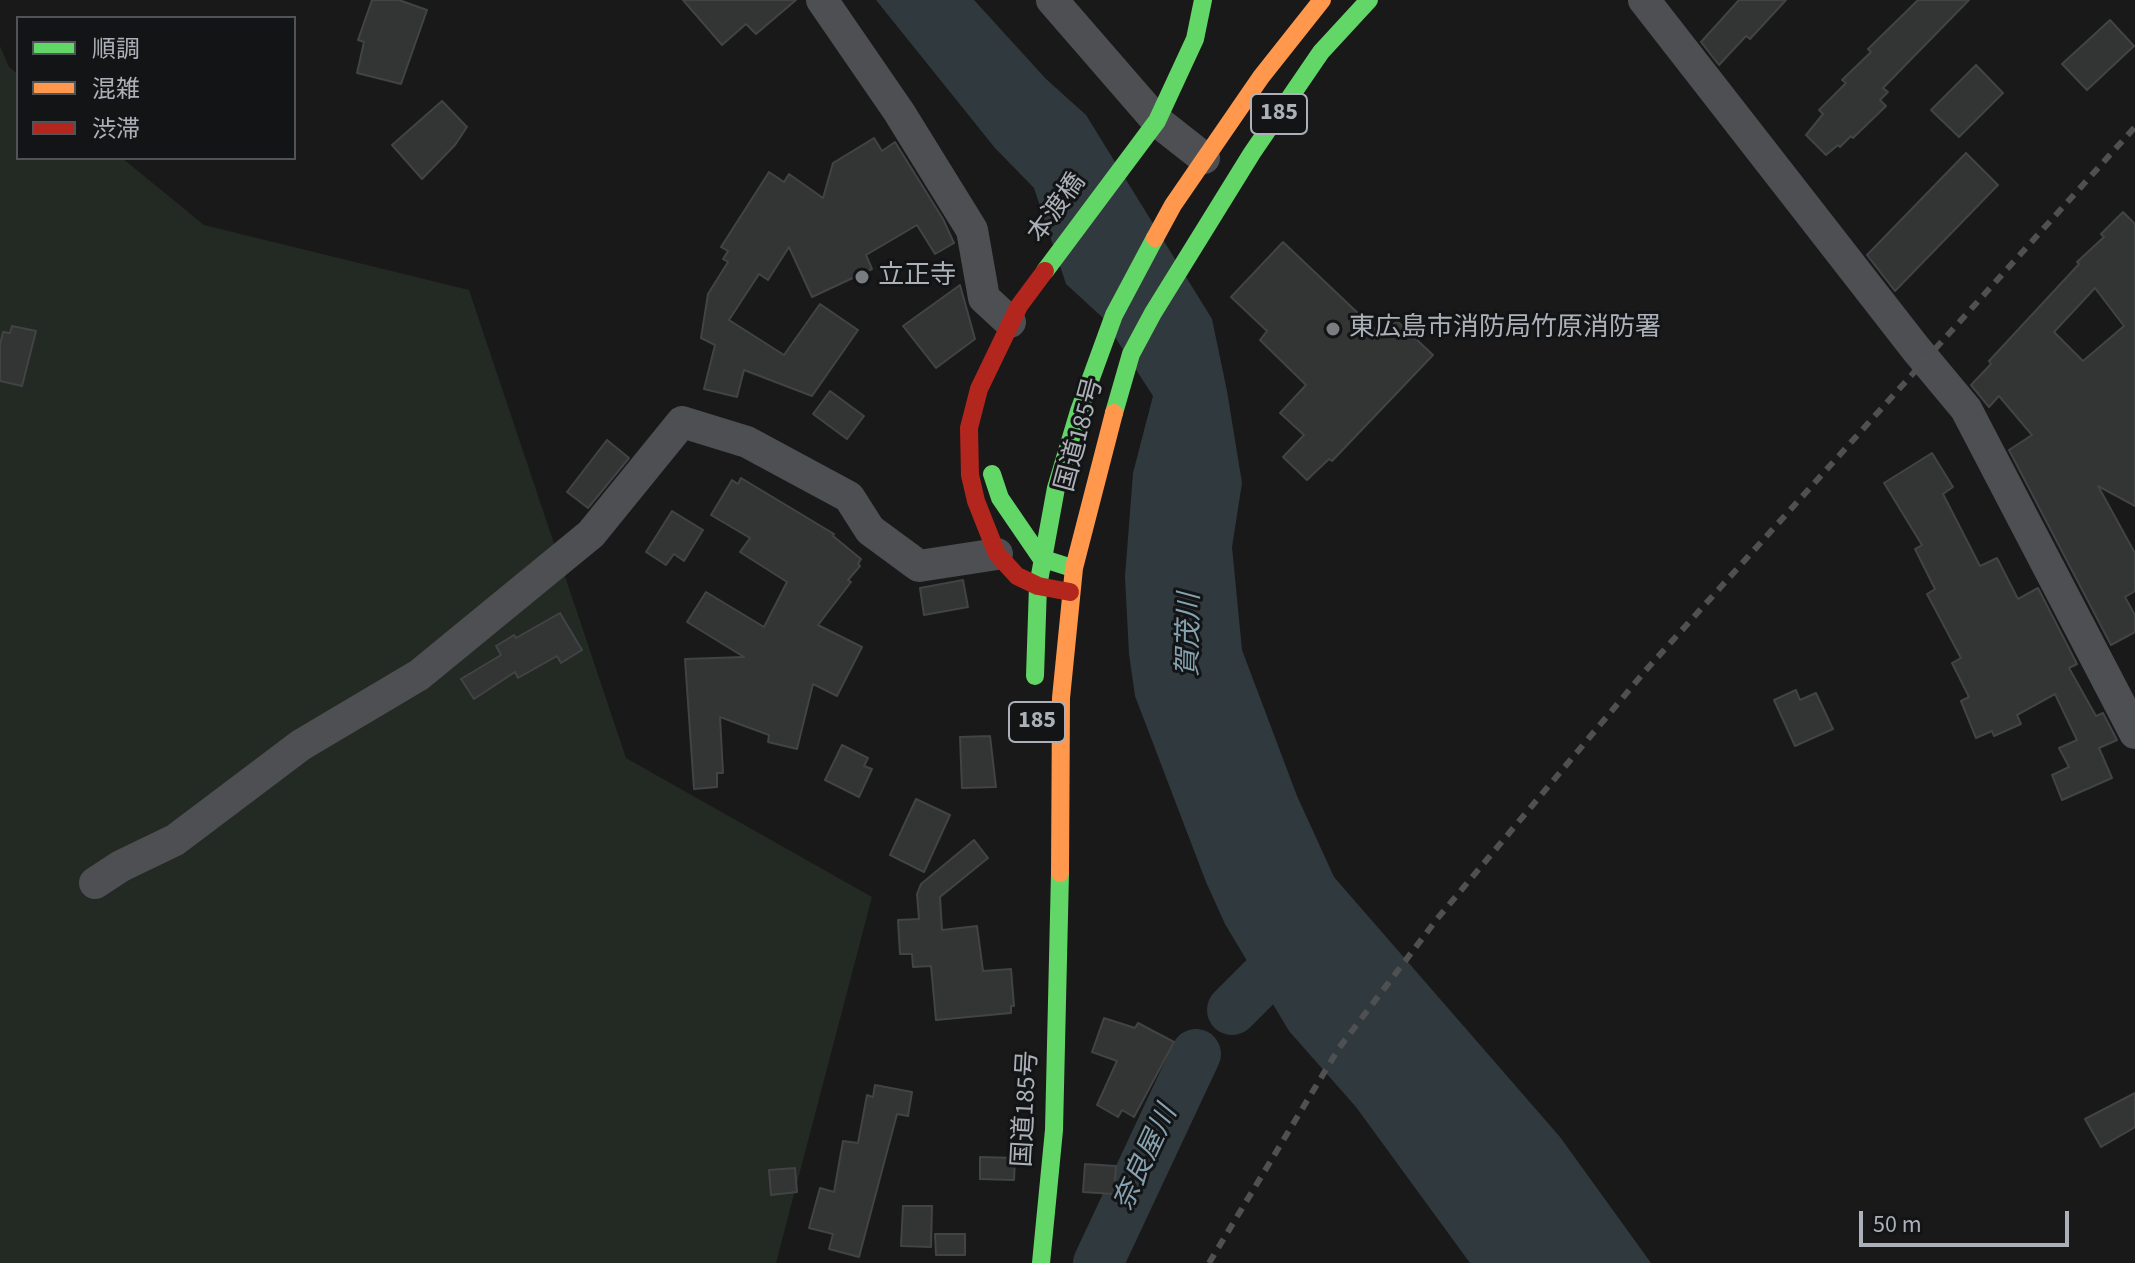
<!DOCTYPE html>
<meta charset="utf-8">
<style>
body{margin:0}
#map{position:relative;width:2135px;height:1263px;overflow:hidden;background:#191919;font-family:"Source Sans 3","Noto Sans JP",sans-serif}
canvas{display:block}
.legend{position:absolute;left:16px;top:16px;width:280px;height:144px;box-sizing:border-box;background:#131415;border:2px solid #505357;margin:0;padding:10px 14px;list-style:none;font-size:24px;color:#acb1b9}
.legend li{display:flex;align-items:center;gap:16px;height:40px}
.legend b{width:40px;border:2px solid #505357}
.scale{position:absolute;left:1859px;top:1211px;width:210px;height:36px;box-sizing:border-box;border:4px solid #acb1b9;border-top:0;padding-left:10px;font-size:24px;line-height:28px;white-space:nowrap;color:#acb1b9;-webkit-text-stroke:6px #131415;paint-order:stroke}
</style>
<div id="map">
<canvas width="2135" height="1263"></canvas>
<ul class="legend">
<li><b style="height:10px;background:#63d668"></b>順調</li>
<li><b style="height:10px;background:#ff974d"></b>混雑</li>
<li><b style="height:10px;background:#b3261e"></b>渋滞</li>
</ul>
<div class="scale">50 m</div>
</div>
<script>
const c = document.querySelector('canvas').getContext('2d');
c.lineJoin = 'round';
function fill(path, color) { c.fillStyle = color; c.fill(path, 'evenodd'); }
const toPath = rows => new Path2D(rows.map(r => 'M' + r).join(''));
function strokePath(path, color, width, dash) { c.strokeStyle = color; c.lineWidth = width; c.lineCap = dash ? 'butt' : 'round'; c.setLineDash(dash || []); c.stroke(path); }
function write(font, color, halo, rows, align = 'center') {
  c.font = font + ' "Source Sans 3","Noto Sans JP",sans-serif'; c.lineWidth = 6; c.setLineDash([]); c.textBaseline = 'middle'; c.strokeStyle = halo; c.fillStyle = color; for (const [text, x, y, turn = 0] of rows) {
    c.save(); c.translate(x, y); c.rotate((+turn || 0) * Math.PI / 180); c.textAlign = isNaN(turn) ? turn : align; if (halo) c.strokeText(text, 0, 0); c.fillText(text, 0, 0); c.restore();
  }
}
fill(toPath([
 [0,46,9,67,18,74,18,158,122,158,204,225,469,290,626,758,872,897,776,1263,0,1263]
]), '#232923');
fill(toPath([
 [876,0,974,0,1046,79,1086,115,1212,319,1227,391,1242,483,1232,547,1242,650,1297,796,1334,877,1560,1137,1651,1263,1470,1263,1356,1107,1289,1031,1225,924,1206,882,1135,696,1129,654,1125,577,1133,473,1153,396,1102,317,1066,284,1034,188,995,148]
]), '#303a3e');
strokePath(toPath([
 [1232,1010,1290,952],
 [1098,1263,1196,1054]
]), '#303a3e', 50);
const building = toPath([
 [372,0,399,0,427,10,401,84,357,73,364,42,358,40,372,0],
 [683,0,796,0,756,34,746,24,722,45,683,0],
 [1739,0,1786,0,1750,39,1746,36,1719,65,1701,42,1739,0],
 [1918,0,1969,0,1883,88,1888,92,1880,100,1886,106,1853,138,1851,136,1840,147,1838,145,1826,155,1806,135,1823,114,1819,110,1846,83,1842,80,1871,52,1868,49,1918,0],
 [2110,20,2134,46,2087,90,2062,64,2110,20],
 [1976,65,2003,93,1959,137,1931,110,1976,65],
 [442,101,467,127,455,145,422,179,392,145,442,101],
 [874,138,882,151,895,142,943,219,954,243,935,254,917,225,866,255,872,269,812,297,789,247,768,280,759,274,729,320,784,355,820,304,858,330,812,396,744,370,737,397,704,389,715,345,701,338,708,294,728,262,723,259,728,251,721,247,769,172,784,182,789,174,823,198,833,163,874,138],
 [1966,153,1998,185,1895,291,1867,255,1966,153],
 [2123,212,2135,224,2135,506,2098,486,2135,553,2135,591,2125,597,2135,615,2135,632,2111,645,2009,450,2032,435,1999,396,1989,407,1971,385,1991,364,1989,361,2079,264,2077,262,2104,237,2101,234,2123,212],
 [2095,288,2124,326,2083,361,2054,332,2095,288],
 [1283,242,1382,336,1397,321,1433,355,1332,461,1329,459,1307,480,1283,457,1304,435,1280,413,1306,385,1260,340,1267,331,1231,297,1283,242],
 [960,285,975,339,936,368,903,326,960,285],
 [12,326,36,331,22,386,0,381,0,345,3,332,10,333,12,326],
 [830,391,864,416,847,439,813,414,830,391],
 [607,440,629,458,588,508,567,492,607,440],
 [1932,453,1953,487,1943,494,1980,566,1997,558,2018,599,2038,588,2077,664,2069,668,2096,716,2103,713,2117,740,2099,748,2112,778,2062,800,2052,775,2069,767,2059,748,2077,740,2055,694,2017,715,2021,724,1994,736,1992,731,1976,738,1961,701,1969,697,1952,663,1961,658,1927,594,1935,589,1915,549,1922,545,1884,483,1932,453],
 [741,478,834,534,833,536,861,559,858,564,860,566,848,580,851,582,818,625,862,647,837,696,813,684,797,749,768,742,769,735,720,717,723,773,717,773,717,787,694,789,685,659,744,657,687,622,706,592,764,627,787,582,740,552,750,538,711,515,732,480,738,484,741,478],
 [672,511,703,530,684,561,674,554,666,565,646,552,672,511],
 [963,580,968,607,924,615,920,588,963,580],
 [560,613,582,650,561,663,557,656,518,678,515,672,474,699,461,679,501,655,496,646,514,635,516,638,560,613],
 [1796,690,1800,700,1816,693,1833,729,1795,746,1774,700,1796,690],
 [990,736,996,787,962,788,960,737,990,736],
 [842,745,868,758,864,766,872,769,859,797,825,780,842,745],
 [916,799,950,815,924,872,890,855,916,799],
 [974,840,988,858,940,897,942,930,977,926,983,971,1011,969,1014,1006,1011,1006,1011,1013,936,1020,931,966,913,967,912,954,900,954,898,920,919,919,917,894,921,884,974,840],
 [1104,1018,1135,1028,1138,1023,1174,1042,1134,1117,1122,1110,1118,1117,1097,1105,1117,1061,1092,1052,1104,1018],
 [875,1085,912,1092,908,1116,897,1114,859,1257,829,1249,833,1234,809,1228,820,1188,834,1192,843,1141,858,1143,867,1095,873,1097,875,1085],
 [2135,1093,2135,1127,2101,1147,2085,1119,2135,1093],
 [980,1157,1015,1158,1014,1180,980,1179,980,1157],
 [1085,1164,1116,1166,1114,1194,1083,1192,1085,1164],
 [795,1168,797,1192,771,1195,769,1170,795,1168],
 [903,1206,932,1206,931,1247,901,1246,903,1206],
 [935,1234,965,1234,965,1255,936,1255,935,1234]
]);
fill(building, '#333434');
strokePath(building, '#424345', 2);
strokePath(toPath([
 [822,0,899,112,972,230,984,298,1010,322],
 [1052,0,1157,121,1204,158],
 [1644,0,1916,349,1966,409,2135,733],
 [95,883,121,866,175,840,301,745,419,675,591,534,682,422,747,442,849,497,870,530,919,566,997,554]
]), '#4e4f52', 32);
strokePath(toPath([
 [1045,271,1157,121,1195,39,1203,0],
 [1114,413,1131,354,1153,313,1252,153,1321,52,1369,0],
 [992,474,1000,498,1041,558,1072,568],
 [1035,676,1038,586,1056,488,1079,411,1114,315,1155,238],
 [1041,1263,1054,1130,1060,873]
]), '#63d668', 18);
strokePath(toPath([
 [1155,238,1173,205,1261,77,1322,0],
 [1060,873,1061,698,1074,568,1114,413]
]), '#ff974d', 18);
strokePath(toPath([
 [1045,271,1019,306,979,389,969,428,970,475,976,501,997,554,1017,576,1038,586,1070,592]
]), '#b3261e', 18);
strokePath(toPath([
 [1209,1263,1339,1048,1437,919,1646,670,2135,127]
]), '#4e5052', 6, [10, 8]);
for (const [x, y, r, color] of [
 [862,277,8,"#797c81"],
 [1333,329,8,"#797c81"]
]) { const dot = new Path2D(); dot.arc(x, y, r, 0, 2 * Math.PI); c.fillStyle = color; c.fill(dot); strokePath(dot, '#131415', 3); }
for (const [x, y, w] of [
 [1279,114,56],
 [1037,722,56]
]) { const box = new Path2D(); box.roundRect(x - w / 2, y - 20, w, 40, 6); c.fillStyle = '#131415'; c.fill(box); strokePath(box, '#acb1b9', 2); }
write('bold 24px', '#acb1b9', null, [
 ["185",1279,114],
 ["185",1037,722]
]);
write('26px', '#acb1b9', '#131415', [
 ["本渡橋",1058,209,-54],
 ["国道185号",1081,435,-75],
 ["国道185号",1027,1109,-87]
]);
write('26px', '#acb1b9', '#131415', [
 ["立正寺",878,277],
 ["東広島市消防局竹原消防署",1349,329]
], 'left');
write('italic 28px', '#86a2b1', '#131415', [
 ["賀茂川",1191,635,-89],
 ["奈良屋川",1147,1159,-65]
]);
</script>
